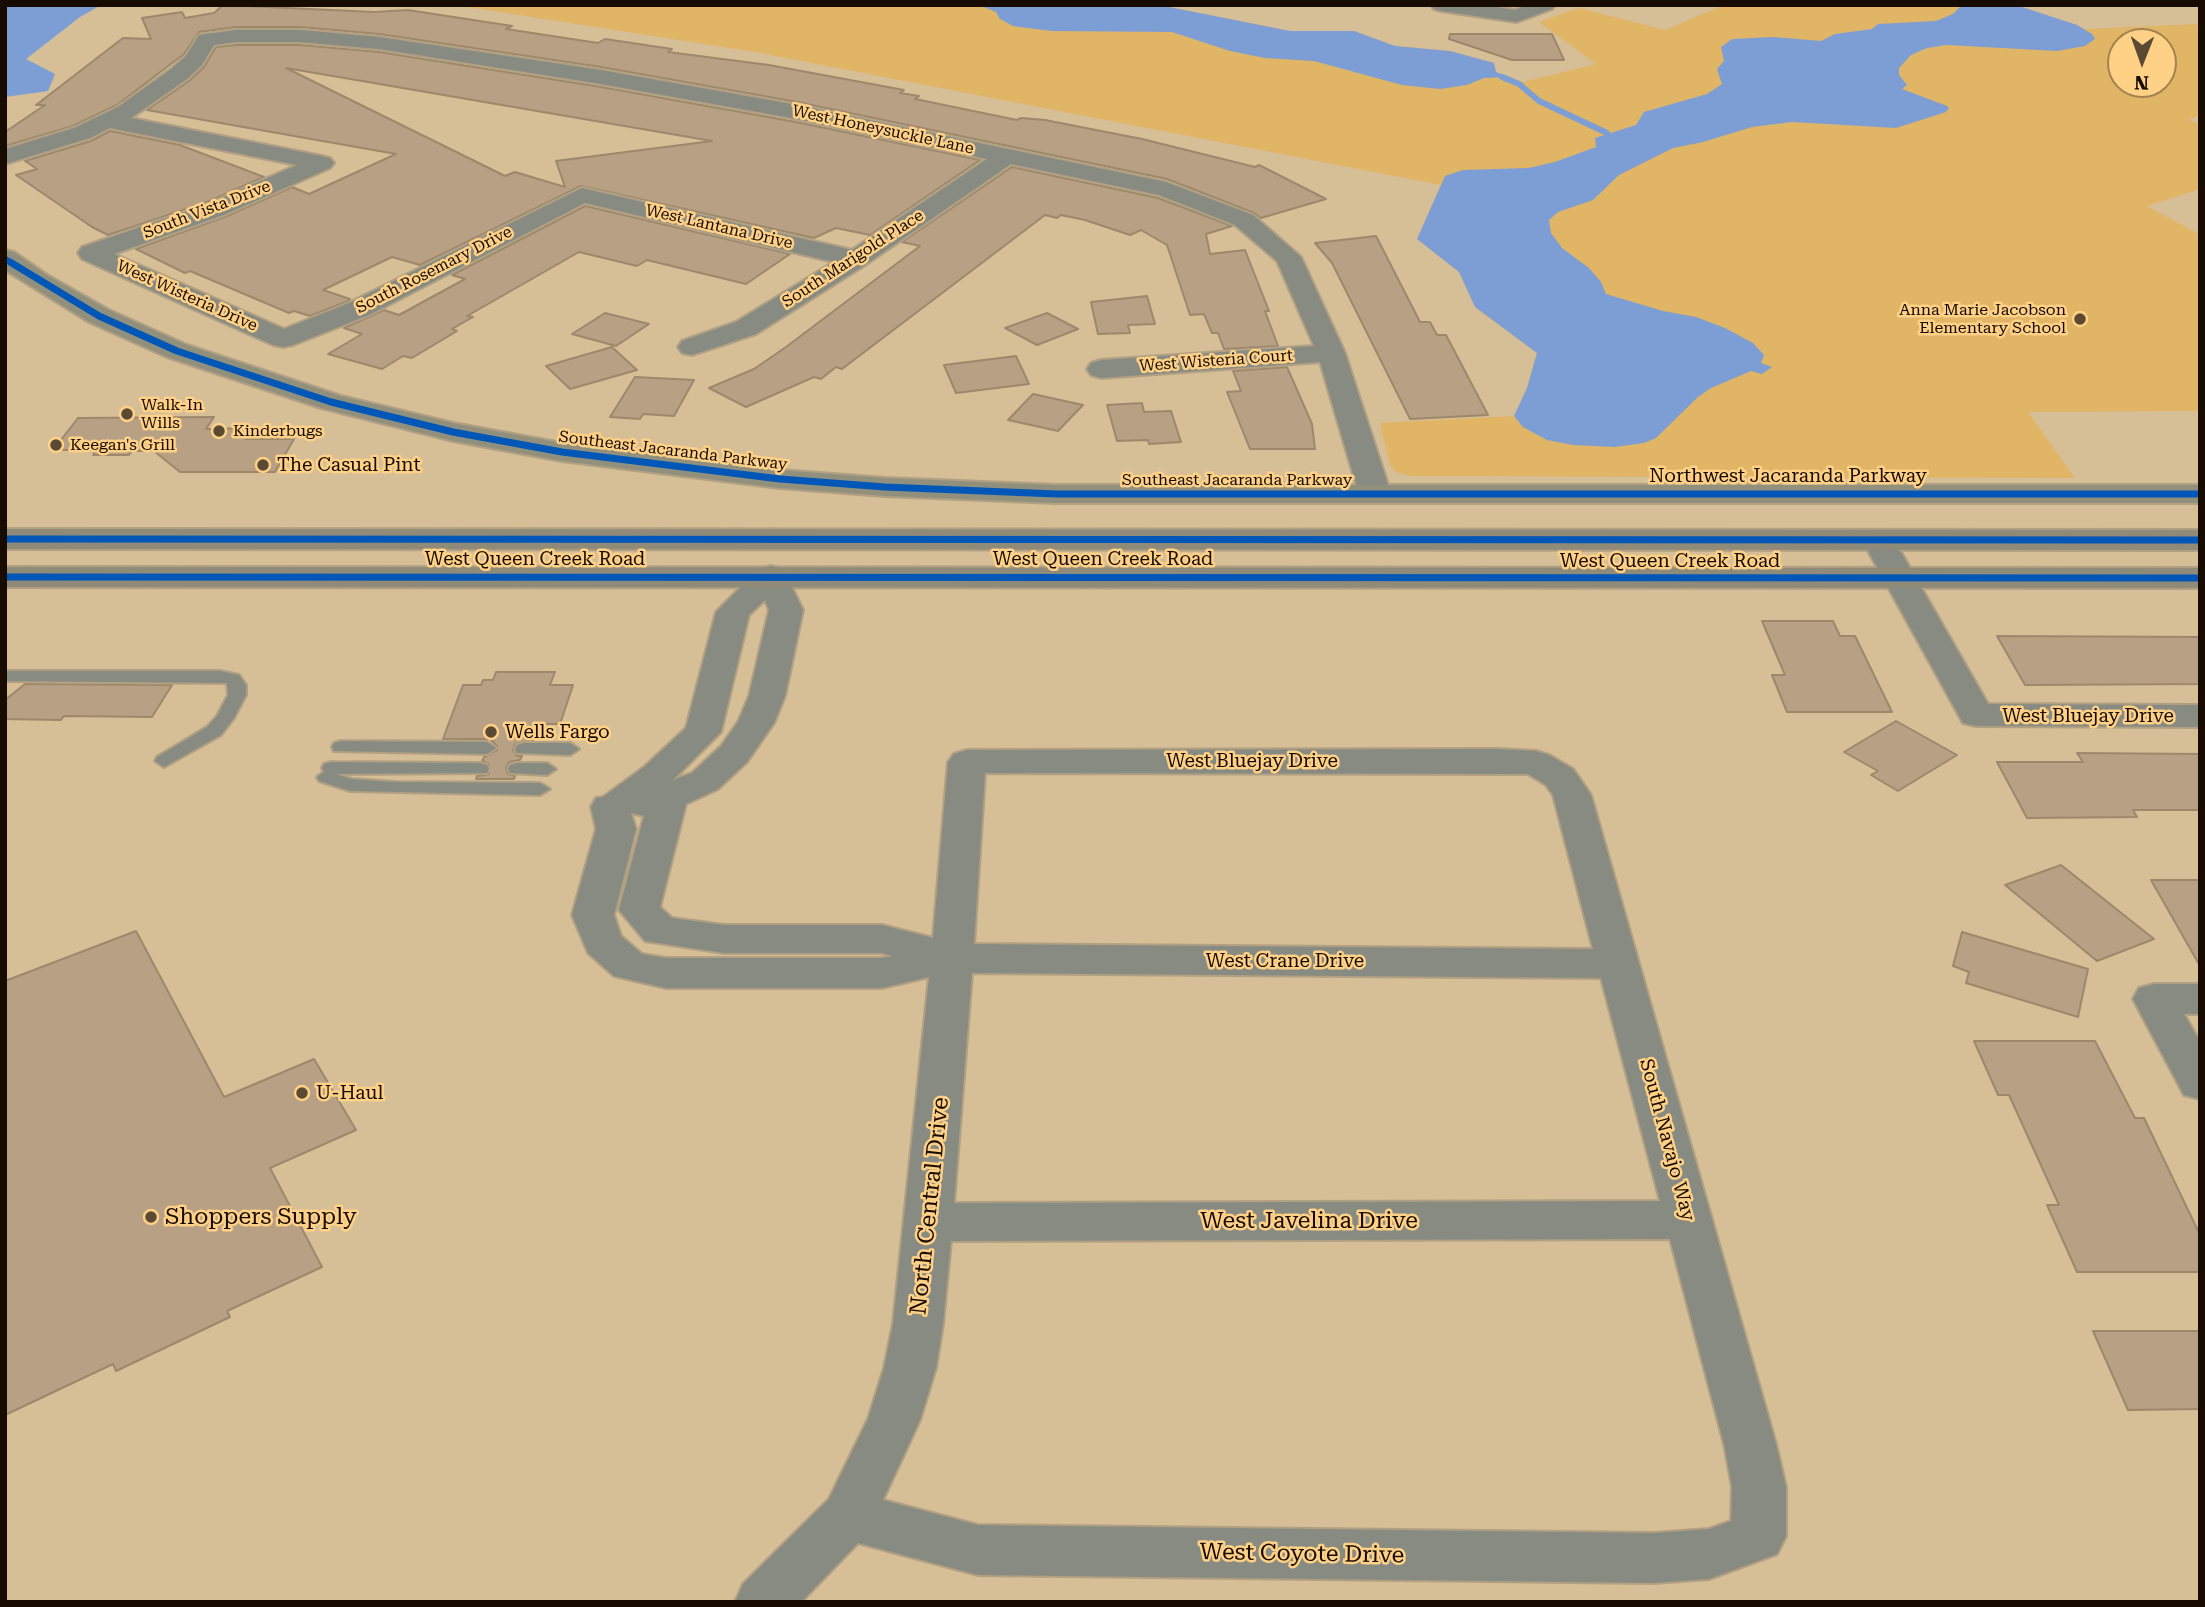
<!DOCTYPE html>
<style>
body{margin:0}
#map{position:relative;width:2205px;height:1607px;overflow:hidden;background:#d6be96;font-family:"Roboto Serif",serif}
canvas{display:block}
.frame{position:absolute;inset:0;border:7px solid #170b00;pointer-events:none}
.north{position:absolute;left:2107px;top:28px;width:70px;height:70px;box-sizing:border-box;background:#fed187;border:2px solid #a28251;border-radius:50%;rotate:181deg;font-size:19px;font-weight:700;line-height:28px;text-align:center;color:#170b00}
.north::after{content:'';display:block;margin:auto;width:24px;height:32px;background:#5a4a34;clip-path:polygon(50% 0,100% 100%,50% 72%,0 100%)}
</style>
<div id="map">
<canvas width="2205" height="1607"></canvas>
<div class="frame"></div>
<div class="north">N</div>
</div>
<script>
const c = document.querySelector('canvas').getContext('2d');
c.lineJoin = 'round';
function fill(path, color) { c.fillStyle = color; c.fill(path, 'evenodd'); }
const toPath = rows => new Path2D(rows.map(r => 'M' + r).join(''));
function strokePath(path, color, width, dash) { c.strokeStyle = color; c.lineWidth = width; c.lineCap = dash ? 'butt' : 'round'; c.setLineDash(dash || []); c.stroke(path); }
function write(font, color, halo, rows, align = 'center') {
  c.font = font + ' "Roboto Serif",serif'; c.lineWidth = 5; c.setLineDash([]); c.textBaseline = 'middle'; c.strokeStyle = halo; c.fillStyle = color; for (const [text, x, y, turn = 0] of rows) {
    c.save(); c.translate(x, y); c.rotate((+turn || 0) * Math.PI / 180); c.textAlign = isNaN(turn) ? turn : align; if (halo) c.strokeText(text, 0, 0); c.fillText(text, 0, 0); c.restore();
  }
}
fill(toPath([
 [455,5,1159,5,1290,31,1354,31,1395,46,1450,51,1494,63,1496,72,1523,82,1596,64,1539,22,1579,8,1665,30,1724,5,2016,5,2085,29,2200,24,2200,115,2189,120,2200,124,2200,189,2147,206,2200,235,2200,411,2028,412,2075,478,1411,476,1396,472,1390,465,1380,423,1514,416,1527,388,1537,353,1475,307,1459,272,1417,239,1441,185,755,52],
 [2121,42,2163,42,2163,84,2121,84]
]), '#e0b566');
fill(toPath([
 [5,5,101,5,80,17,26,59,55,74,48,91,5,97],
 [979,5,1159,5,1290,31,1354,31,1395,46,1450,51,1494,63,1496,72,1510,77,1484,78,1467,85,1440,89,1402,85,1314,61,1265,58,1230,51,1172,32,1051,31,1013,26,1000,19,996,12],
 [1962,5,2016,5,2077,25,2092,34,2095,39,2085,46,2057,51,1947,45,1927,48,1911,55,1899,68,1899,75,1907,85,1902,89,1947,106,1949,108,1946,112,1896,128,1792,122,1752,127,1703,142,1673,148,1619,175,1593,200,1558,212,1549,220,1551,233,1562,248,1589,268,1601,282,1606,294,1663,311,1696,317,1725,328,1753,343,1764,355,1761,363,1772,367,1762,374,1751,371,1711,388,1698,397,1656,438,1644,443,1615,447,1573,445,1547,440,1523,427,1514,416,1527,388,1537,353,1475,307,1459,272,1417,239,1445,176,1463,170,1529,168,1555,162,1596,147,1595,138,1636,125,1644,112,1707,94,1722,84,1717,69,1724,61,1721,47,1732,39,1773,37,1821,41,1835,34,1872,29,1878,24,1936,21,1953,14]
]), '#7c9ed5');
strokePath(toPath([
 [1502,77,1519,84,1539,101,1607,133]
]), '#7c9ed5', 6);
const building = toPath([
 [223,5,374,12,408,10,512,26,506,29,598,43,605,39,672,49,668,52,769,65,904,90,900,93,919,96,915,99,1017,120,1021,118,1045,120,1142,139,1255,167,1259,165,1326,199,1261,218,1254,213,1167,179,797,102,601,67,379,34,300,27,236,27,199,32,184,54,117,105,73,126,5,146,5,132,45,105,36,105,123,38,151,39,142,18,182,12,185,18,214,13,223,5],
 [1450,34,1552,34,1564,60,1512,60,1449,39,1450,34],
 [236,45,300,45,379,52,601,87,796,122,980,160,870,235,836,228,814,238,581,186,420,265,392,257,323,290,350,299,348,301,310,316,294,311,289,313,190,271,185,273,136,249,227,216,292,187,309,194,396,154,147,110,189,81,204,67,216,47,236,45],
 [286,68,712,141,556,161,565,187,515,172,505,176,286,68],
 [110,131,180,145,264,177,207,202,108,235,92,227,16,175,37,169,25,161,91,141,110,131],
 [1012,167,1158,198,1232,226,1206,234,1210,254,1245,250,1269,311,1265,311,1278,346,1224,349,1218,333,1212,333,1204,314,1190,315,1167,245,1141,230,1130,235,1085,220,1061,215,1057,218,1045,215,842,369,836,367,821,379,814,377,746,407,709,388,754,369,786,347,920,246,902,242,1012,167],
 [585,206,790,254,746,284,647,260,637,266,579,252,467,316,473,317,452,329,457,331,412,358,403,356,382,369,328,354,362,334,344,328,384,310,399,315,465,279,452,275,585,206],
 [1376,236,1420,322,1430,322,1437,335,1446,335,1488,415,1410,419,1332,263,1315,243,1376,236],
 [1147,296,1155,324,1128,325,1130,333,1098,334,1091,302,1147,296],
 [605,313,649,324,616,346,572,334,605,313],
 [1047,313,1078,329,1037,345,1005,328,1047,313],
 [612,347,637,370,570,389,546,366,612,347],
 [1016,356,1029,384,956,393,944,365,1016,356],
 [1287,367,1312,424,1315,449,1250,449,1227,392,1241,391,1233,371,1287,367],
 [635,377,694,380,674,416,643,414,640,419,610,417,635,377],
 [1033,394,1083,405,1058,431,1008,420,1033,394],
 [1142,403,1144,412,1171,411,1181,442,1149,444,1148,440,1117,441,1107,405,1142,403],
 [214,417,206,429,252,428,245,439,294,439,275,472,180,472,154,451,132,451,129,455,93,455,96,450,53,450,78,418,214,417],
 [1762,621,1833,621,1840,636,1855,636,1892,712,1787,712,1772,675,1785,675,1762,621],
 [1997,636,2200,637,2200,684,2025,685,1997,636],
 [496,672,555,672,550,685,573,685,560,724,539,724,534,740,515,744,513,750,517,756,522,756,520,760,509,762,506,768,508,774,515,776,514,779,476,779,477,776,489,774,489,764,482,761,484,757,497,750,497,746,490,739,443,739,463,685,481,685,483,680,493,680,496,672],
 [25,684,172,685,152,717,64,716,61,720,5,719,5,700,25,684],
 [1896,721,1957,755,1898,791,1871,775,1878,771,1844,752,1896,721],
 [2077,753,2200,754,2200,810,2133,810,2137,817,2027,818,1997,762,2083,762,2077,753],
 [2061,865,2154,939,2097,961,2005,885,2061,865],
 [2151,880,2200,880,2200,966,2151,880],
 [136,931,224,1097,314,1059,356,1130,270,1168,322,1267,227,1311,230,1317,116,1371,113,1364,5,1415,5,981,136,931],
 [1962,932,2088,969,2078,1017,1966,983,1969,972,1953,966,1962,932],
 [1974,1041,2095,1041,2135,1118,2144,1118,2200,1235,2200,1272,2077,1272,2047,1205,2059,1205,2009,1095,1998,1095,1974,1041],
 [2093,1331,2200,1331,2200,1409,2128,1410,2093,1331]
]);
fill(building, '#b7a084');
strokePath(building, '#9e886b', 2);
const lane = toPath([
 [5,671,220,671,239,675,246,685,246,695,234,718,221,735,164,767,155,761,157,757,207,727,217,716,228,695,227,683,5,681,5,671],
 [341,741,487,742,496,748,487,754,334,751,332,747,334,743,341,741],
 [524,743,570,743,579,749,570,755,517,753,515,749,517,745,524,743],
 [331,762,480,763,487,765,489,769,487,773,336,774,352,779,396,782,540,783,550,789,540,795,350,791,319,781,317,777,324,772,322,768,324,764,331,762],
 [517,763,547,763,556,769,547,775,510,773,508,769,510,765,517,763]
]);
const street = toPath([
 [1431,5,1485,5,1515,10,1526,5,1555,5,1552,9,1517,22,1441,11,1434,9,1431,5],
 [236,30,300,30,379,37,601,70,797,105,1166,182,1253,215,1301,257,1345,353,1391,494,1386,501,1375,503,1364,501,1359,494,1320,362,1101,378,1091,375,1087,369,1091,363,1101,360,1314,346,1277,261,1235,225,1159,195,1011,164,865,265,756,334,692,355,682,353,678,347,682,341,736,322,834,262,585,203,369,315,293,345,283,347,273,345,82,259,78,253,82,247,208,204,297,165,110,128,90,138,5,164,5,149,74,128,118,107,171,69,186,56,199,35,236,30],
 [236,42,300,42,379,49,601,84,797,119,987,159,852,250,582,188,349,303,284,329,114,254,226,214,330,168,334,163,330,158,322,156,131,118,187,79,202,65,214,45,236,42],
 [1878,530,1890,533,1894,540,1988,704,2200,705,2200,727,1976,726,1963,723,1862,540,1866,533,1878,530],
 [771,566,783,569,803,610,785,696,774,723,747,762,718,789,686,804,660,907,672,918,724,925,882,925,933,938,948,762,954,754,967,750,1496,749,1536,751,1549,755,1573,769,1591,795,1776,1444,1786,1487,1786,1536,1777,1554,1709,1579,1654,1583,978,1575,858,1543,801,1602,735,1602,743,1584,829,1499,868,1419,884,1368,893,1324,929,977,882,988,666,988,614,976,588,953,572,915,596,829,591,807,596,798,603,797,644,767,686,728,716,612,759,569,771,566],
 [765,600,769,610,749,696,738,722,721,746,692,773,673,780,721,732,749,615,765,600],
 [985,773,1528,774,1546,785,1553,795,1593,949,974,944,985,773],
 [631,813,644,816,619,910,645,941,724,953,882,953,893,956,882,958,666,958,642,954,621,936,614,915,636,829,631,813],
 [972,973,1601,978,1660,1201,954,1203,972,973],
 [1670,1239,1724,1444,1732,1487,1731,1521,1709,1529,1654,1533,978,1525,883,1500,920,1420,936,1368,943,1324,951,1241,1670,1239],
 [2154,984,2200,984,2200,1014,2184,1014,2200,1042,2200,1099,2184,1095,2133,999,2139,988,2154,984]
]);
const secondary = toPath([
 [5,250,14,252,47,275,109,310,187,345,341,396,453,423,562,443,780,470,885,478,1056,485,2200,485,2200,503,1056,503,885,496,780,488,562,461,453,441,321,408,167,357,89,322,5,270,5,250]
]);
const primary = toPath([
 [5,529,2200,530,2200,550,5,549,5,529],
 [5,567,2200,568,2200,588,5,587,5,567]
]);
strokePath(lane, '#b2a083', 4);
strokePath(street, '#b2a083', 4);
strokePath(secondary, '#b2a083', 4);
strokePath(primary, '#b2a083', 4);
fill(lane, '#878b81');
fill(street, '#878b81');
fill(secondary, '#91907d');
fill(primary, '#8f8b78');
strokePath(toPath([
 [5,258,13,264]
]), '#0057b8', 5);
strokePath(toPath([
 [10,262,99,316,177,351,331,402,453,432,562,452,780,479,885,487,1056,494,2200,494],
 [5,539,2200,540],
 [5,577,2200,578]
]), '#0057b8', 7);
for (const [x, y, r, color] of [
 [2080,319,7,"#5a4a34"],
 [127,414,7,"#5a4a34"],
 [219,431,7,"#5a4a34"],
 [56,445,7,"#5a4a34"],
 [263,465,7,"#5a4a34"],
 [491,732,7,"#5a4a34"],
 [302,1093,7,"#5a4a34"],
 [151,1217,7,"#5a4a34"]
]) { const dot = new Path2D(); dot.arc(x, y, r, 0, 2 * Math.PI); c.fillStyle = color; c.fill(dot); strokePath(dot, '#fed187', 2.5); }
write('16px', '#170b00', '#fed187', [
 ["West Honeysuckle Lane",883,130,12],
 ["South Vista Drive",207,210,-21],
 ["West Lantana Drive",719,227,13],
 ["South Marigold Place",853,259,-33],
 ["South Rosemary Drive",434,270,-27],
 ["West Wisteria Drive",187,296,24],
 ["West Wisteria Court",1216,361,-4],
 ["Southeast Jacaranda Parkway",673,451,7],
 ["Southeast Jacaranda Parkway",1237,480]
]);
write('16px', '#170b00', '#fed187', [
 ["Anna Marie Jacobson",2066,310,"right"],
 ["Elementary School",2066,328,"right"],
 ["Walk-In",141,405],
 ["Wills",141,423],
 ["Kinderbugs",233,431],
 ["Keegan's Grill",70,445]
], 'left');
write('19px', '#170b00', '#fed187', [
 ["The Casual Pint",277,465],
 ["Wells Fargo",505,732],
 ["U-Haul",316,1093]
], 'left');
write('19px', '#170b00', '#fed187', [
 ["Northwest Jacaranda Parkway",1788,476],
 ["West Queen Creek Road",535,559],
 ["West Queen Creek Road",1103,559],
 ["West Queen Creek Road",1670,561],
 ["West Bluejay Drive",2088,716],
 ["West Bluejay Drive",1252,761],
 ["West Crane Drive",1285,961],
 ["South Navajo Way",1667,1140,75]
]);
write('23px', '#170b00', '#fed187', [
 ["North Central Drive",930,1206,-84],
 ["West Javelina Drive",1309,1221],
 ["West Coyote Drive",1302,1554,1]
]);
write('23px', '#170b00', '#fed187', [
 ["Shoppers Supply",165,1217]
], 'left');
</script>
